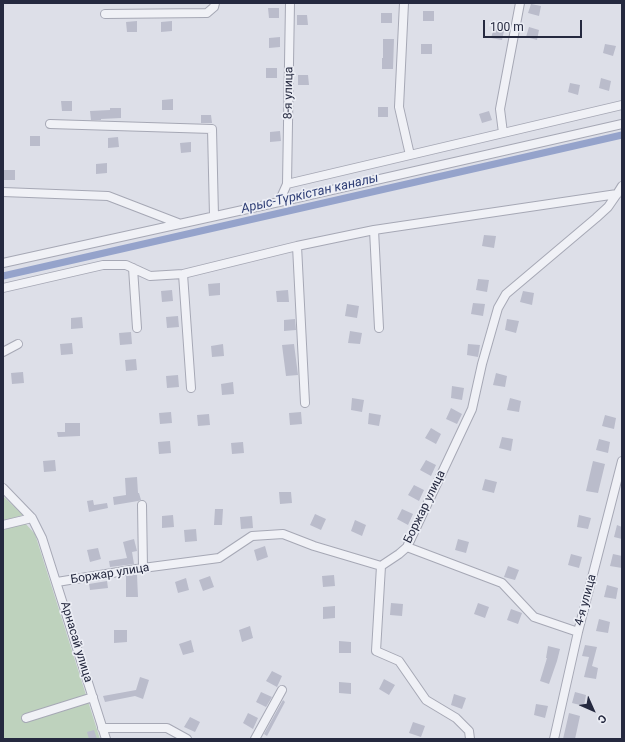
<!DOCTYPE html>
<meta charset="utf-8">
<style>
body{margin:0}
#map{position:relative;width:625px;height:742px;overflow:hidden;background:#dddfe8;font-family:Roboto,sans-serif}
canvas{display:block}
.frame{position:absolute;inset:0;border:4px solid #25293f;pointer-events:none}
.north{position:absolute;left:573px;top:690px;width:40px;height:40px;-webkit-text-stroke:3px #eceef5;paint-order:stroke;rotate:135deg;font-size:11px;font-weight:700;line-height:16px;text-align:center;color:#25293f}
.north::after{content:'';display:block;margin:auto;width:14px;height:18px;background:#25293f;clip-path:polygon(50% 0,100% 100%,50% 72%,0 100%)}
.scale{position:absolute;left:483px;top:20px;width:99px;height:18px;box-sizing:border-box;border:2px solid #25293f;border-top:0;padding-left:5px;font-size:12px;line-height:14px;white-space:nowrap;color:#25293f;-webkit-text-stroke:3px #eceef5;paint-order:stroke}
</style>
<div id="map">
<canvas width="625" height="742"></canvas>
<div class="frame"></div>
<div class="north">С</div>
<div class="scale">100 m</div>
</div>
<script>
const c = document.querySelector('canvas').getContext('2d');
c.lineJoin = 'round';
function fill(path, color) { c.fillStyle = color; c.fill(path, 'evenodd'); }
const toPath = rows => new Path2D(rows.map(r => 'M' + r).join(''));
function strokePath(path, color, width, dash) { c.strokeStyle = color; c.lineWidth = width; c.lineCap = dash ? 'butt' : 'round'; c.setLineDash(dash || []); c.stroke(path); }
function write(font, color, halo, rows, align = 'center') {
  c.font = font + ' Roboto,sans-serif'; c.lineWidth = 3.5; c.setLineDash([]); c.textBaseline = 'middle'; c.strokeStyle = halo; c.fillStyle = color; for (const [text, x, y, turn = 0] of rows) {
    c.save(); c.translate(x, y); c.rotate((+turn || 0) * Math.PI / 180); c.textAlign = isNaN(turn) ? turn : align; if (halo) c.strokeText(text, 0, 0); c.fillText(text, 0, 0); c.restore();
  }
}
fill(toPath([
 [3,496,23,515,3,521],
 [25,523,35,534,100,739,3,739,3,530]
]), '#bed2bd');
strokePath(toPath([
 [3,276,622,135]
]), '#95a3cb', 7);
fill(toPath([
 [531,4,541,6,539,16,528,13],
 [268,8,279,8,279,18,269,18],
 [423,11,434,11,434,21,423,21],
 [381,13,392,13,392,23,381,23],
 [297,15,307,15,308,25,297,25],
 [137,21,137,32,127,32,126,22],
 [172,21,172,31,161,32,161,22],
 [529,27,539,30,537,40,526,37],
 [494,28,504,31,502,40,491,38],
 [280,37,280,47,269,48,269,38],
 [383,39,394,39,393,69,382,69,382,58,383,58],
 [421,44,432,44,432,54,421,54],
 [605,44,616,46,613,56,603,53],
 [266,68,277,68,277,78,266,78],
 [298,75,308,75,309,85,298,85],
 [601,78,611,81,609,91,599,88],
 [570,83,580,85,578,95,568,92],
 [173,99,173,110,162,110,162,100],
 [61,101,72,101,72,111,62,111],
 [378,107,388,107,388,117,378,117],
 [110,108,121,108,121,118,101,119,101,120,91,120,90,111,110,110],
 [489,111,492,120,482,123,479,114],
 [201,115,211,115,212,123,201,123],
 [280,131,281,141,270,142,270,132],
 [30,136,40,136,40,146,30,146],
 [118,137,119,147,108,148,108,138],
 [191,142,191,152,181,153,180,143],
 [107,163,107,173,96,174,96,164],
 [4,170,15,170,15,180,4,180],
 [484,235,496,236,494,248,482,246],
 [478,279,489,280,487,292,476,290],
 [220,283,220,295,209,296,208,284],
 [172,290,173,301,162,302,161,291],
 [288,290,289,302,277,302,276,291],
 [523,291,534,293,532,305,520,302],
 [473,303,485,304,483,316,471,314],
 [347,304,359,306,357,318,345,316],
 [178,316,179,327,167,328,166,317],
 [82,317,83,328,71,329,71,318],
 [295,319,296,330,284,331,284,320],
 [507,319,519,321,516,333,505,330],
 [350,331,362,333,360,344,348,343],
 [131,332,132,344,120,345,119,333],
 [72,343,73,354,61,355,60,344],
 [223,344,224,356,212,357,211,346],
 [294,344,298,375,286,376,282,345],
 [468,344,480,345,478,357,467,355],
 [136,359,137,370,126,371,125,360],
 [23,372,24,383,12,384,11,373],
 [496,373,507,376,505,387,493,385],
 [178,375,179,387,167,388,166,376],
 [233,382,234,394,222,395,221,384],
 [452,386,464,388,462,400,451,398],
 [352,398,364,400,362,412,351,410],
 [510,398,521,401,519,412,507,410],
 [451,408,462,414,457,424,446,419],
 [171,412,172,423,160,424,159,413],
 [301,412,302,424,290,425,289,413],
 [369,413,381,415,379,426,368,424],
 [209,414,210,425,198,426,197,415],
 [605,415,616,418,614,429,602,426],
 [65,423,80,423,80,436,58,437,57,432,65,432],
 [431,428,441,434,436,444,425,438],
 [502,437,513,439,511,451,499,448],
 [599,439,610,442,608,453,596,450],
 [170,441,171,453,159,454,158,442],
 [243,442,244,453,232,454,231,443],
 [55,460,56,471,44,472,43,461],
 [426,460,436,465,431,476,420,470],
 [593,461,605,464,598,493,586,491],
 [137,477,138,493,139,493,141,500,138,501,114,505,113,497,126,495,125,478],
 [485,479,497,482,494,493,482,490],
 [414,485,424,490,419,501,408,495],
 [279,492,291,492,292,503,280,504],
 [93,500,94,505,107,503,108,508,89,512,87,501],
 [215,509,223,509,222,525,214,525],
 [402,509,413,514,408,525,397,519],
 [315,514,326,519,321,530,310,525],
 [173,515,174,527,162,528,162,516],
 [579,515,591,518,588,529,577,527],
 [252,516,253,528,241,529,240,517],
 [355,520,366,525,362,536,351,531],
 [617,525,622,527,622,539,614,537],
 [196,529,197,541,185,542,184,530],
 [134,539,137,551,132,552,134,564,110,567,109,561,127,558,123,542],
 [458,539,469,542,466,553,455,550],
 [265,546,268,557,257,561,254,550],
 [98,548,101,559,90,562,87,550],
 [571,554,582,557,579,568,568,565],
 [613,554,622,556,622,568,610,566],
 [508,566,519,570,515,580,504,577],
 [134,575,137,575,138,597,126,597,126,576],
 [334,575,335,586,323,587,322,576],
 [210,576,214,587,203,591,199,580],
 [186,578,189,590,178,593,175,582],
 [107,581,108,588,90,590,89,584],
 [607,585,618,588,616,599,604,597],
 [391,603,403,604,402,616,390,615],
 [478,603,489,607,485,618,474,614],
 [335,606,335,618,323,619,323,607],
 [511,609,522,613,518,624,507,620],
 [599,619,610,622,608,633,596,631],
 [250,626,253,638,242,642,239,630],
 [114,630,127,630,127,642,114,643],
 [191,640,194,652,183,655,179,644],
 [339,641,351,642,351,653,339,653],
 [585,645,597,647,592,666,598,668,596,679,584,677,589,657,582,656],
 [548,646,560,649,557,661,549,684,540,681,547,658,546,658],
 [272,671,282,676,277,687,266,681],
 [140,677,149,680,143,699,135,696,105,702,103,696,136,690],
 [384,679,395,685,389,695,379,689],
 [339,682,351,683,351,694,339,693],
 [261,692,272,697,266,707,256,702],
 [575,692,586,695,584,706,572,703],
 [454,694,466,698,462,709,451,705],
 [283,700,285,702,267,736,264,734],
 [536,704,548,706,545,718,534,715],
 [248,713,258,718,253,729,243,723],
 [569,713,580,716,575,739,563,739],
 [190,717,200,722,195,732,184,727],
 [413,722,425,726,421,737,409,733],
 [94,730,97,739,89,739,87,732]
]), '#babccb');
const minor = toPath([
 [404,3,399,107,410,155],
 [105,14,207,13,214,7,215,3],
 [50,124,212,129,214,216],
 [503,133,500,109,520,3],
 [287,184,622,105],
 [3,192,108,196,178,223],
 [279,202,622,124],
 [374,230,379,328],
 [297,246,305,403],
 [3,263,279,202,287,184,290,3],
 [133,268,137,328],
 [183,274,191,388],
 [3,288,103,265,126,265,150,276,183,274,297,246,374,230,617,194],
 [3,352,18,344],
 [3,488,32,518,42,538,106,739],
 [142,505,143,568],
 [3,525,32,518],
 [407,547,502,583,534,617,578,632],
 [381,566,376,651,399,661,426,700,456,718,469,731,470,739],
 [57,582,143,568,219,558,252,536,283,534,314,546,381,566,399,554,407,547,472,409,482,364,498,308,506,294,596,218,608,207,617,194,622,186],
 [26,718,93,697],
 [102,728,167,728,187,739],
 [255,739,282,690],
 [554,739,578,632,622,461]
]);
strokePath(minor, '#a6a8b5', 10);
strokePath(minor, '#f0f1f6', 8);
write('12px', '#25293f', '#eceef5', [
 ["8-я улица",289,93,-89],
 ["Боржар улица",425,507,-64],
 ["Боржар улица",110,574,-9],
 ["4-я улица",586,600,-75],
 ["Арнасай улица",76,642,73]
]);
write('italic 13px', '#2d3d75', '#eceef5', [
 ["Арыс-Түркістан каналы",310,194,-13]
]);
</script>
